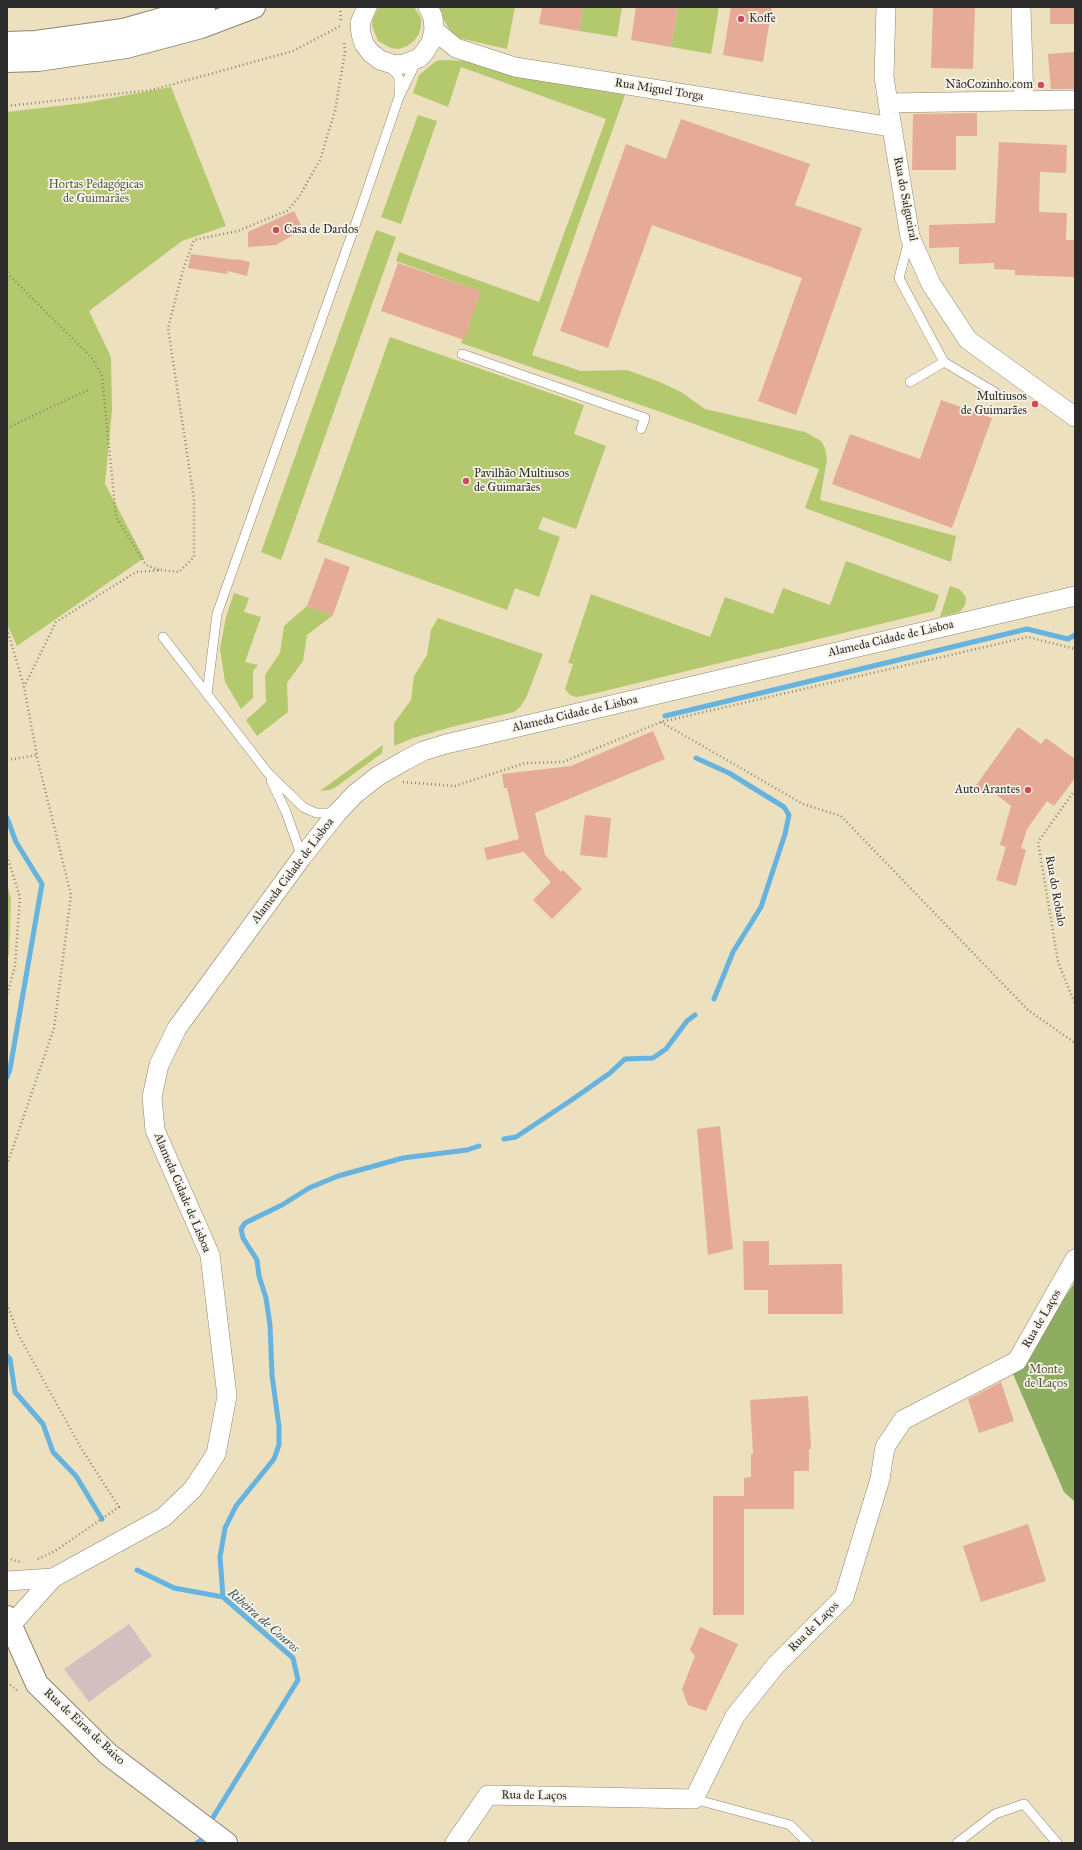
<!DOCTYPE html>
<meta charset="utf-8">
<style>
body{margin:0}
#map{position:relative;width:1082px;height:1850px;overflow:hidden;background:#ece0be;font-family:"IM FELL Great Primer",serif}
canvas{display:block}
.frame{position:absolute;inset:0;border:8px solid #2b2b2b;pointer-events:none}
</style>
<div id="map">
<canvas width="1082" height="1850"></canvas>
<div class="frame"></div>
</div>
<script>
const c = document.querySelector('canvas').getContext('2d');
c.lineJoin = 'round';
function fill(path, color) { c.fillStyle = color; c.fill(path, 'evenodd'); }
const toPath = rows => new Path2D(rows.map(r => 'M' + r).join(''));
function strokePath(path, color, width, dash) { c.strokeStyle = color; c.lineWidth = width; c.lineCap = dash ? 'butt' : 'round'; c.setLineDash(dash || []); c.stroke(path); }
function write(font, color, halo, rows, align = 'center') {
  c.font = font + ' "IM FELL Great Primer",serif'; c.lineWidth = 3.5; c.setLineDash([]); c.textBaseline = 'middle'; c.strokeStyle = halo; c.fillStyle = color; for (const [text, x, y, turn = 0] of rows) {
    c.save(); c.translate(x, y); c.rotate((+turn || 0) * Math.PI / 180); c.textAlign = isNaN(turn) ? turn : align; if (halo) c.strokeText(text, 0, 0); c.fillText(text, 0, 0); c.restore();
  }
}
fill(toPath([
 [129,1624,152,1656,89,1702,64,1669]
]), '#d2bfc0');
fill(toPath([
 [379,7,414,7,421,18,421,26,419,34,414,41,407,46,399,49,391,48,378,41,372,26,373,18],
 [436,7,515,7,507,49,454,37],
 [583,7,622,7,617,37,579,31],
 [678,7,719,7,711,54,671,47],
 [445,60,466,61,489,68,625,95,532,355,581,371,627,370,660,382,681,392,705,409,805,432,821,441,825,448,827,459,820,500,956,536,951,562,805,508,819,469,658,411,461,343,480,291,396,261,399,252,539,302,606,119,461,67,448,107,413,93,419,75,436,61],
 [171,87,226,226,182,241,89,311,111,357,112,410,105,484,144,558,17,646,7,624,7,112,84,103],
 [418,115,437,121,401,224,381,217],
 [376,230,396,237,281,560,261,552],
 [390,337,584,405,574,434,606,446,576,529,543,517,538,529,560,537,539,597,515,588,507,610,317,542],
 [846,561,939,595,934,611,588,695,576,697,570,695,565,689,573,664,568,663,591,594,710,637,725,597,773,614,783,588,830,605],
 [950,586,959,589,963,593,966,598,965,605,960,612,940,617],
 [234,593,249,598,244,612,261,617,245,662,258,665,253,671,253,698,241,709,225,682,220,649,226,617],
 [307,606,333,615,307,635,303,661,287,683,288,712,257,736,246,720,266,702,265,675,280,653,284,626],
 [438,618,543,654,526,698,520,707,514,712,455,726,413,738,394,746,394,723,411,700,414,676,427,655,431,630],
 [383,745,382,753,336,787,330,790,320,791],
 [7,884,11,899,9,954,7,961]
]), '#b4c96d');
fill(toPath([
 [1075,1282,1075,1502,1064,1492,1013,1374]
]), '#8fad60');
strokePath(toPath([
 [665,716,1027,629,1068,639,1075,635],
 [696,758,729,773,784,807,789,815,785,834,761,907,733,952,714,999],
 [7,818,16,842,42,884,10,1069,7,1077],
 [504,1139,516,1137,573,1099,610,1073,625,1059,653,1058,666,1049,687,1021,695,1015],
 [7,1356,10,1359,15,1392,43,1424,53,1452,76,1476,102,1519],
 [137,1570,174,1588,223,1597,293,1658,298,1680,212,1819],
 [223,1597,220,1557,225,1528,236,1506,274,1459,279,1445,279,1427,272,1375,270,1325,266,1298,259,1276,257,1260,243,1238,241,1229,245,1223,282,1205,309,1188,338,1176,403,1158,467,1150,479,1146],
 [197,1843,201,1840]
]), '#66b3df', 5);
fill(toPath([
 [542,7,583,7,579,31,539,24],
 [636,7,678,7,671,47,631,40],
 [731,7,772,7,763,62,723,55],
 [933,7,975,7,973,69,931,68],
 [1050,7,1075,7,1075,24,1050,24],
 [1075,52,1075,89,1051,89,1048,54],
 [977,113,977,136,956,136,956,170,912,170,913,114],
 [681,119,810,164,795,205,862,228,796,415,758,401,802,278,652,225,608,348,560,331,626,144,666,159],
 [999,142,1067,145,1066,173,1040,172,1039,212,1067,213,1066,240,1075,240,1075,277,1015,275,1015,270,994,269,994,263,959,264,959,247,929,248,929,225,995,223],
 [294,211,303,229,276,245,248,247,248,232],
 [191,254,236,260,236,259,250,262,247,276,228,271,227,274,188,268],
 [398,263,481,291,464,340,381,311],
 [941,400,992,418,952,528,832,484,850,434,920,459],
 [325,558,350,567,333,615,307,606],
 [1018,727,1041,744,1046,738,1075,759,1075,778,1054,806,1047,801,1027,829,1021,848,1026,850,1016,886,996,880,1006,847,1000,845,1011,806,990,790,985,796,974,788],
 [653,731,665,759,535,813,545,855,561,872,563,870,582,889,552,919,533,900,551,882,524,852,487,860,484,848,519,839,507,788,504,788,502,774,571,766],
 [585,815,611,818,607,858,580,855],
 [720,1126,733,1249,708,1255,697,1129],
 [743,1241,769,1241,769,1265,842,1264,843,1314,768,1314,768,1290,744,1290],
 [1001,1382,1014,1421,979,1433,968,1399],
 [808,1396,811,1449,809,1449,809,1471,794,1471,794,1509,744,1509,744,1615,713,1615,713,1496,744,1496,744,1478,751,1477,751,1454,753,1454,750,1400],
 [1028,1524,1046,1581,981,1602,963,1546],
 [700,1627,738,1644,706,1711,688,1705,682,1689,695,1656,690,1650]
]), '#e5ab96');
const lane = toPath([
 [389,67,396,73,399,78,399,94],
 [909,240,899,278,944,362,910,382],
 [462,354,645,418,641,429],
 [944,362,996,393],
 [163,637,268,773,303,807,316,813,336,813],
 [207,694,217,614,358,217,399,97,417,60],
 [271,780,286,812,302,857],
 [694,1799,790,1825,808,1843],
 [957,1843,995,1814,1024,1804,1057,1843]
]);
const street = toPath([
 [367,7,360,23,361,34,364,44,371,53,380,60,395,65,404,64,419,58,424,53,431,42,434,30,433,17,428,7],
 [886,7,884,77,888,103,910,237,931,284,968,340,1075,417],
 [1021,7,1024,101],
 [434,30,456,48,515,67,892,127],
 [888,103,1075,100],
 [7,1581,53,1578],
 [11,1625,53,1578,164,1517,193,1489,216,1454,227,1396,210,1255,155,1130,152,1097,159,1065,177,1028,302,857,337,813,355,794,378,776,404,761,423,751,446,744,1075,596],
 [455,1843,488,1795,694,1799,735,1716,776,1665,844,1597,880,1479,885,1447,903,1420,1017,1361,1075,1259]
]);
const secondary = toPath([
 [7,1617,37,1684,108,1754,226,1843]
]);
const highway = toPath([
 [7,43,36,42,123,30,204,7],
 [7,61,38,60,126,47,201,27,254,7]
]);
strokePath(lane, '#8c8674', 10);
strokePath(street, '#8c8674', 20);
strokePath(secondary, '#8c8674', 24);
strokePath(highway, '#8c8674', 24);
strokePath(toPath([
 [340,7,341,22],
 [7,106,152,90,293,51,342,25],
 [7,273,92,358,102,376,116,517,146,565,159,570],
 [7,428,88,390],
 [7,629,24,686],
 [661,722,803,804,841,816,1028,1010,1075,1043],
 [7,760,37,755],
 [403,782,455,786,525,763,563,762,661,722,1028,637,1075,649],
 [1075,790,1038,842,1058,962,1075,1004],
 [7,856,20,897,15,966,7,995],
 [7,1165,54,1028,71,895,38,761,24,687,56,622,136,572,161,570,179,572,194,557,194,499,168,328,183,270,194,240,238,231,269,218,287,211,299,197,320,160,335,111,345,52,344,43],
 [7,1304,18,1334,81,1448,119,1507,55,1551,36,1560],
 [7,1558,20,1562],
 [7,1682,19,1692]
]), '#8c8674', 2.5, [1, 3]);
strokePath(lane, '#fff', 9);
strokePath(street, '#fff', 19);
strokePath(secondary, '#fff', 22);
strokePath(highway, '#fff', 22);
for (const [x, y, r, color] of [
 [741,19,4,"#d1495b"],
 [1041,85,4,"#d1495b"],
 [276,230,4,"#d1495b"],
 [1035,404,4,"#d1495b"],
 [466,481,4,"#d1495b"],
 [1028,790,4,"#d1495b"]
]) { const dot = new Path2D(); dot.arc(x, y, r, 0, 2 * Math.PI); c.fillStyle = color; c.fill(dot); strokePath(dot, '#f7f3e8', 1.5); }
write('12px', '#2b2b2b', '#f7f3e8', [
 ["Koffe",749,19],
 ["NãoCozinho.com",1033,85,"right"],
 ["Casa de Dardos",284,230],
 ["Multiusos",1027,397,"right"],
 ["de Guimarães",1027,411,"right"],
 ["Pavilhão Multiusos",474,474],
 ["de Guimarães",474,488],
 ["Auto Arantes",1020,790,"right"]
], 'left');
write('12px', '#2b2b2b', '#f7f3e8', [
 ["Rua Miguel Torga",659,90,9],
 ["Rua do Salgueiral",905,199,79],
 ["Alameda Cidade de Lisboa",891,639,-13],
 ["Alameda Cidade de Lisboa",575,714,-13],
 ["Alameda Cidade de Lisboa",293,871,-53],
 ["Rua do Robalo",1055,891,80],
 ["Alameda Cidade de Lisboa",182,1193,67],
 ["Rua de Laços",1042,1319,-60],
 ["Rua de Laços",814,1627,-45],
 ["Rua de Eiras de Baixo",84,1727,43],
 ["Rua de Laços",534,1796,1]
]);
write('12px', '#545a3f', '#f7f3e8', [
 ["Hortas Pedagógicas",96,185],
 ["de Guimarães",96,199],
 ["Monte",1046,1370],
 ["de Laços",1046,1384]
]);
write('italic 13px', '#3d5461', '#f7f3e8', [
 ["Ribeira de Couros",263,1621,41]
]);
</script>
